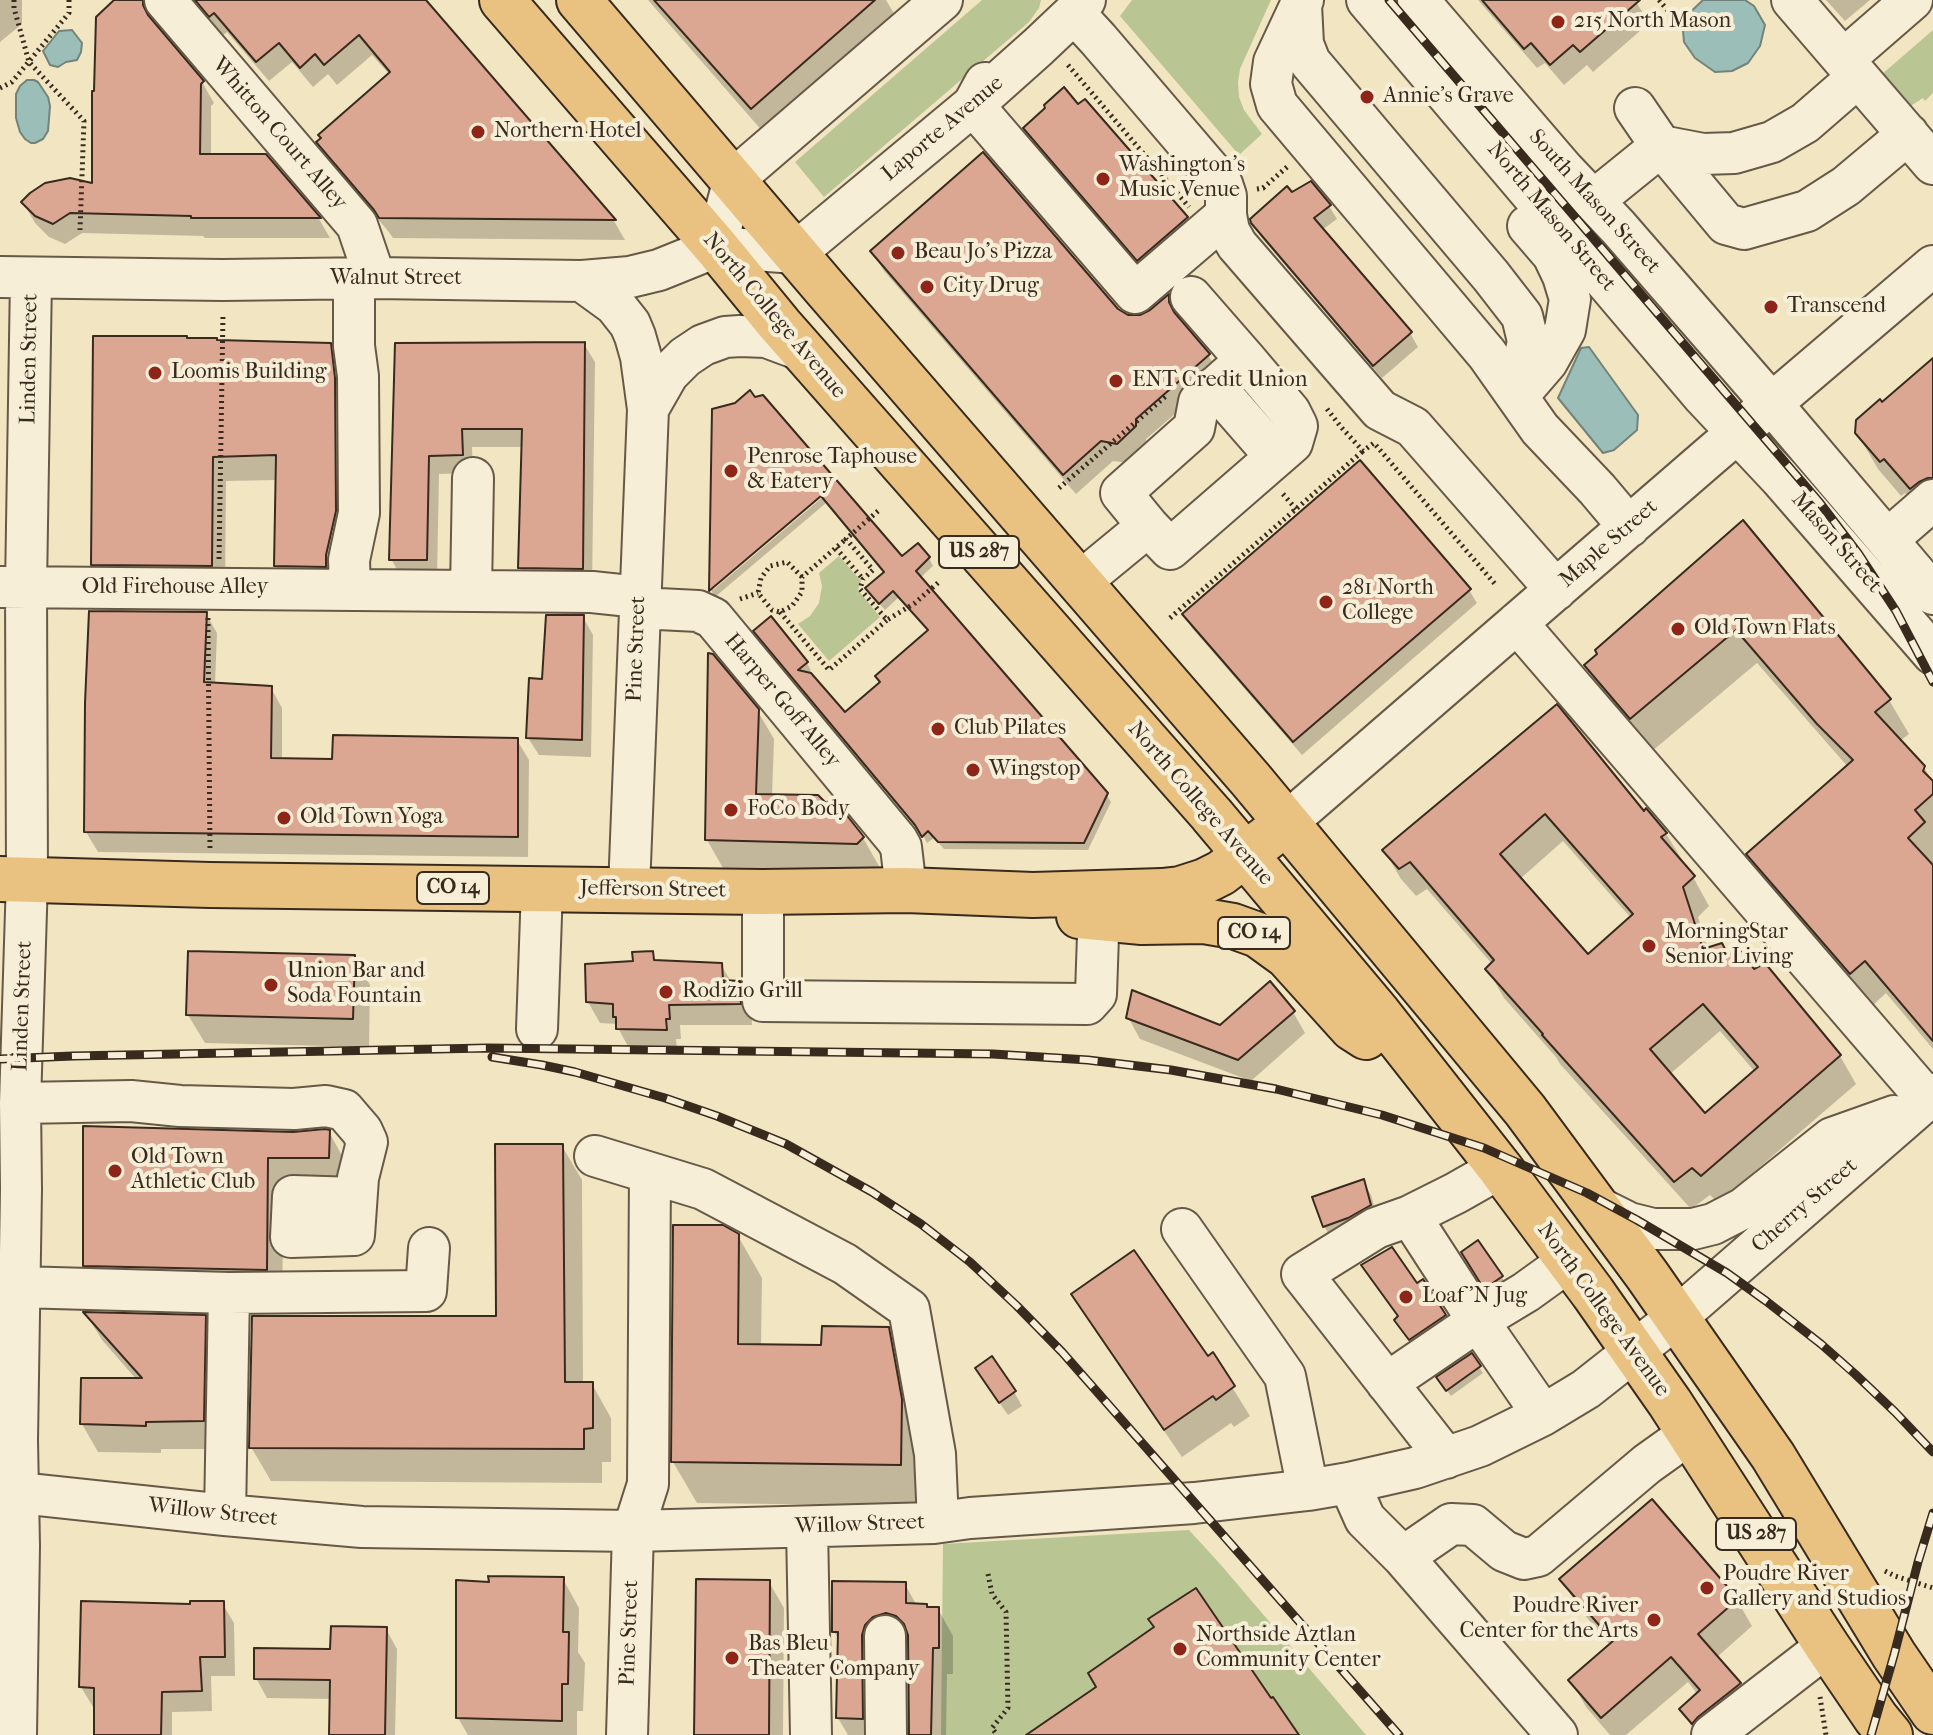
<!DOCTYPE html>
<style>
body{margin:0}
canvas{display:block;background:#f2e5c2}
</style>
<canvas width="1933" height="1735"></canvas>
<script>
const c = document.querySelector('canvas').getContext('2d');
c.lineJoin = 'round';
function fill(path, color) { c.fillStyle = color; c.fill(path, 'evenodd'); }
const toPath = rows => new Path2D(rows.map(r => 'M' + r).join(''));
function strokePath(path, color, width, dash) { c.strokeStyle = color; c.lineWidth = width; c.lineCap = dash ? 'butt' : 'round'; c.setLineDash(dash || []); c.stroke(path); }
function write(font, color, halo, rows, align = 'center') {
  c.font = font + ' "IM FELL French Canon",serif'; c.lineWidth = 8; c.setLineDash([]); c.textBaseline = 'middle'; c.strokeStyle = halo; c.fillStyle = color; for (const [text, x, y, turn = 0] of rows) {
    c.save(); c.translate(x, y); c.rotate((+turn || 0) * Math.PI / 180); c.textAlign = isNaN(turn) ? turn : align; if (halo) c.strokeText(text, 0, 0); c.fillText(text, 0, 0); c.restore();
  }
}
fill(toPath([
 [982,0,1041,0,1039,8,1029,22,824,197,795,162],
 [1132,0,1271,0,1240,69,1238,82,1239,97,1244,110,1262,134,1239,155,1120,16],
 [1933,30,1933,93,1925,101,1923,98,1909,107,1881,75],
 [839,556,861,581,858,590,880,617,829,661,798,624,810,616,819,603,822,586,819,573],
 [1189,1530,1221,1565,1366,1735,941,1735,943,1544]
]), '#bac594');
const water = toPath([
 [1703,0,1745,0,1754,6,1765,25,1760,46,1748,63,1732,71,1715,72,1695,58,1684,42,1682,20,1703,0],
 [72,30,82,43,81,52,77,60,66,62,58,67,50,65,43,51,59,31,72,30],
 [27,80,34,80,38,82,48,97,50,106,48,131,43,139,35,143,31,143,25,139,20,132,16,118,16,94,20,86,27,80],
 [1589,347,1638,415,1637,430,1614,450,1603,453,1558,398,1581,348,1589,347]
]);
fill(water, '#9cbeb8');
strokePath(water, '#74837a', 2);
fill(toPath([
 [0,0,22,0,22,24,0,42],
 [116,0,169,0,154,15,154,25,202,82,214,103,211,106,211,156,265,156,319,219,330,238,205,238,203,236,82,233,65,244,49,237,35,223,23,202,94,185],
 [188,0,423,0,614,221,625,240,393,238,388,231,331,163,319,142,390,75,372,55,337,85,328,74,313,87,292,62,269,81,227,32,222,36,196,5],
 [648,0,886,0,902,27,771,141],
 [1478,0,1635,0,1649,23,1593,72,1587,65,1564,85,1545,63,1537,68],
 [1826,0,1870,0,1845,21],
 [1084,102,1186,219,1203,247,1155,288,1042,156,1026,128,1078,107],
 [1292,195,1329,206,1337,219,1322,230,1410,333,1418,347,1382,378,1261,237,1253,222],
 [872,251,1117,310,1128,317,1140,317,1168,297,1179,316,1179,321,1208,355,1220,375,1146,439,1147,446,1129,463,1113,461,1076,494,884,271],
 [187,340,330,345,344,370,340,581,290,591,276,566,278,480,226,481,225,590,107,589,93,564],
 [584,344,595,362,592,587,530,587,520,568,523,447,472,447,473,473,439,474,437,578,402,578,391,559,397,345],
 [1933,361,1933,522,1931,523,1905,493,1901,496,1878,469,1857,433,1882,404],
 [750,393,755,400,762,397,902,559,917,546,929,558,933,566,920,578,1106,794,1111,802,1088,850,944,849,934,838,927,843,922,833,760,639,756,631,771,619,807,663,811,671,809,673,845,715,881,683,877,676,930,631,899,597,885,610,872,596,868,589,886,573,826,503,715,597,711,590,714,411,736,405],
 [827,488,830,491,713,590,713,585],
 [1743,523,1889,700,1909,734,1900,741,1924,767,1933,783,1933,1049,1886,993,1871,1007,1768,888,1749,854,1848,767,1757,663,1651,752,1606,700,1586,666],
 [1469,590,1477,603,1302,755,1192,628,1184,615],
 [206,614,217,633,215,685,271,688,282,708,282,760,334,761,517,740,529,760,528,857,98,852,86,832],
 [583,617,593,635,591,757,539,755,528,738,544,681],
 [1556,707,1644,813,1646,811,1666,834,1693,877,1709,906,1698,917,1708,949,1728,957,1754,971,1840,1056,1856,1084,1718,1203,1710,1195,1691,1209,1560,1064,1556,1057,1504,998,1488,970,1492,964,1427,889,1416,896,1401,879,1384,850],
 [1563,841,1631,918,1588,956,1520,879],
 [1720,1031,1755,1072,1705,1116,1670,1074],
 [757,710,774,739,772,797,863,838,879,866,873,872,723,868,707,840],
 [652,953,657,962,721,965,732,983,739,983,751,1005,752,1025,680,1025,681,1039,676,1039,677,1050,630,1050,618,1028,618,1024,600,1023,588,1002,635,963],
 [354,957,370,985,369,1047,205,1043,188,1015],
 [1293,1012,1305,1033,1251,1081,1140,1039,1128,1017,1220,1028],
 [329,1132,345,1161,344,1186,284,1186,282,1297,101,1294,85,1265,293,1134],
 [562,1146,582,1180,583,1384,592,1384,611,1418,611,1462,602,1462,602,1483,271,1481,251,1447,498,1318],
 [1363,1182,1371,1195,1378,1220,1332,1240,1324,1226],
 [738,1236,762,1278,761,1346,823,1347,888,1329,912,1371,924,1506,697,1503,673,1462],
 [1464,1253,1502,1277,1505,1283,1489,1294],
 [1416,1286,1445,1316,1453,1329,1418,1353,1396,1320],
 [1073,1295,1207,1359,1212,1355,1250,1416,1234,1427,1231,1423,1182,1457,1090,1323],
 [86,1314,204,1317,221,1346,219,1449,161,1449,161,1453,98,1452,82,1424,137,1380,102,1340],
 [1471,1356,1483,1373,1451,1396,1442,1384],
 [985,1382,1014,1392,1022,1406,1008,1415],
 [563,1579,579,1608,578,1652,585,1663,583,1711,577,1711,577,1735,468,1735,458,1718,491,1584],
 [1562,1579,1737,1600,1752,1626,1716,1658,1739,1685,1755,1711,1696,1735,1682,1709,1698,1695,1688,1682,1626,1735,1610,1735,1586,1707,1571,1680,1611,1646,1577,1606],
 [769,1582,784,1608,783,1735,696,1735],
 [905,1584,917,1606,928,1609,938,1609,953,1636,953,1674,947,1674,946,1735,911,1735,910,1641,902,1639,877,1735,848,1735,838,1718,840,1641,834,1632],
 [222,1603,234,1623,235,1676,211,1676,212,1711,172,1712,172,1735,96,1735,96,1707,93,1707,81,1687,192,1606],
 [386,1629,397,1649,395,1735,331,1735,331,1699,267,1698,256,1678]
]), '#0003');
const building = toPath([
 [114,0,143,0,143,5,148,15,204,81,201,84,200,154,266,154,321,218,191,218,191,216,70,213,53,224,35,216,21,202,30,193,45,183,70,178,92,183,92,91,94,91,96,17,114,0],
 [195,0,426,0,616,220,379,218,374,210,316,142,321,138,318,135,390,72,359,35,324,65,315,54,300,68,279,43,256,62,214,13,209,17,195,0],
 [654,0,875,0,751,109,654,0],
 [1482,0,1640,0,1580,52,1573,45,1550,65,1531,43,1524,49,1482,0],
 [1064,87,1078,104,1085,99,1188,217,1137,261,1023,128,1045,108,1044,105,1064,87],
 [983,152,1118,309,1128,315,1140,315,1150,310,1169,294,1169,302,1174,312,1210,354,1136,419,1136,426,1117,444,1101,441,1063,475,870,251,983,152],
 [1311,181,1331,205,1314,218,1412,332,1373,366,1251,223,1250,219,1287,186,1292,192,1311,181],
 [93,336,187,336,187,338,217,338,217,340,331,343,335,378,336,511,326,555,326,567,274,566,276,455,213,457,212,566,91,565,93,336],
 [585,342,583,569,518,568,522,429,462,429,463,455,429,456,427,560,389,560,395,343,585,342],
 [1933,358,1933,478,1928,478,1919,482,1910,489,1884,459,1880,462,1855,433,1856,420,1880,399,1882,402,1933,358],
 [750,390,755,397,763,395,902,556,918,543,930,557,916,571,1108,793,1084,843,938,842,928,831,922,837,915,825,753,631,771,616,808,662,798,670,811,673,845,712,880,682,875,676,928,630,893,591,879,604,865,588,884,572,821,496,709,591,712,409,735,403,750,390],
 [1360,460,1471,589,1293,742,1182,614,1360,460],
 [1743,520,1891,699,1875,712,1925,766,1923,771,1933,781,1933,794,1915,810,1925,822,1908,838,1933,865,1933,1041,1865,961,1850,974,1746,854,1853,760,1817,724,1736,630,1630,719,1584,665,1597,654,1595,650,1743,520],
 [89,611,207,612,204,682,272,686,271,758,332,759,333,735,518,738,518,837,84,832,85,703,89,611],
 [546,615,584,615,582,740,526,738,529,678,542,679,546,615],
 [708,653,713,654,759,709,756,794,818,795,826,803,833,798,864,837,857,844,705,840,708,653],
 [1557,704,1644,811,1646,808,1667,833,1661,837,1695,876,1683,887,1703,949,1722,943,1728,955,1740,950,1754,969,1765,963,1841,1055,1701,1176,1692,1168,1674,1182,1542,1035,1543,1034,1485,969,1494,960,1410,862,1399,869,1382,850,1557,704],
 [1545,814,1633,914,1588,954,1500,854,1545,814],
 [1703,1004,1758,1067,1705,1113,1650,1049,1703,1004],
 [188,951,355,955,353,1019,186,1015,188,951],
 [653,951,654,960,722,963,723,980,740,981,741,1004,669,1005,670,1019,666,1019,667,1030,616,1029,616,1017,613,1017,613,1004,586,1002,585,964,633,961,632,952,653,951],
 [1270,981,1295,1011,1238,1060,1126,1018,1132,990,1220,1025,1270,981],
 [83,1126,293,1132,325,1129,330,1130,329,1158,268,1158,267,1270,83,1266,83,1126],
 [495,1144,563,1144,565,1382,593,1382,593,1428,584,1429,584,1449,249,1448,252,1316,496,1316,495,1144],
 [1364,1179,1371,1205,1348,1218,1323,1227,1312,1197,1364,1179],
 [673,1225,723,1225,739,1234,738,1344,821,1345,822,1326,889,1327,902,1399,901,1465,671,1462,673,1225],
 [1478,1240,1503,1276,1484,1289,1461,1252,1478,1240],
 [1392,1247,1417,1283,1423,1279,1446,1315,1409,1340,1394,1320,1398,1316,1361,1265,1392,1247],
 [1134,1250,1208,1356,1213,1352,1235,1386,1216,1400,1213,1396,1164,1430,1071,1294,1134,1250],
 [83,1312,206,1315,204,1421,146,1422,146,1426,80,1424,81,1378,142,1378,83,1312],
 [1472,1353,1481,1366,1446,1391,1436,1377,1472,1353],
 [992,1356,1016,1391,999,1403,975,1368,992,1356],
 [1652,1499,1738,1599,1698,1634,1741,1683,1698,1717,1692,1724,1679,1709,1700,1690,1671,1657,1601,1718,1568,1680,1613,1641,1559,1579,1652,1499],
 [488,1576,564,1577,563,1632,569,1632,568,1684,562,1684,562,1721,456,1718,456,1580,489,1582,488,1576],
 [696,1579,770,1580,769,1735,694,1735,696,1579],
 [832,1581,906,1582,906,1603,927,1604,927,1607,939,1607,939,1648,933,1648,931,1735,909,1735,908,1635,904,1624,896,1616,886,1613,873,1617,865,1625,862,1635,863,1719,836,1718,838,1632,832,1632,832,1581],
 [1196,1588,1271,1698,1273,1697,1299,1735,1026,1735,1096,1687,1088,1673,1154,1627,1148,1619,1196,1588],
 [81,1601,190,1604,190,1601,224,1601,225,1657,200,1657,202,1691,162,1692,161,1735,94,1735,94,1688,79,1687,81,1601],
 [331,1626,387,1627,385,1735,329,1735,330,1680,254,1679,254,1648,330,1649,331,1626]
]);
fill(building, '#dca792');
strokePath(building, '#392a1e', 2);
const minor = toPath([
 [165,0,357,225,375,278],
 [1303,0,1274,62,1271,84,1277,105,1487,354,1540,429,1597,489,1629,527],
 [1367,0,1703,396,1780,478,1933,654],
 [1418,0,1564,170,1618,227,1771,403,1933,594],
 [1792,0,1933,164],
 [1301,5,1303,44,1310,62,1491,276,1522,316,1528,341,1517,396],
 [1074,13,1098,39,1222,184,1226,196,1226,215,1229,231,1237,245,1380,410,1413,427,1556,590],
 [1844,59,1912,0],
 [985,83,973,105,1135,293,1226,215],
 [1635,108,1661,146,1726,224,1744,229,1807,211,1846,186,1908,134],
 [1593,201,1661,146,1703,154,1734,153,1772,142,1805,123,1858,77],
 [716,247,734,179,942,0],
 [0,277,223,280,375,278,582,281,630,277,659,270,716,247,795,253,973,105,1038,47,1074,13,1085,0],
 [582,281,615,305,630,324,635,336,641,357,648,409,629,889],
 [1191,297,1246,360],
 [1215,387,1276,457],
 [1522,391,1547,362,1565,330,1570,299,1563,276,1553,255,1528,226],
 [648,409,668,374,685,357,703,345,725,337,740,336,766,337,801,350],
 [1887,540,1933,500],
 [1080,582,1148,526,1170,549,1292,443,1297,426,1290,412,1246,360,1199,402,1194,428,1121,493,1148,526],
 [0,587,592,592,639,597],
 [350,589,349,560,359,513,358,376,354,346,354,279],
 [471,591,473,478],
 [639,608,698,611,713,618,897,840,901,847,906,890],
 [1517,623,1927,1099],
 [1286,823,1710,456,1933,266],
 [763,892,763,1001,1087,1004,1096,994,1098,935,1093,892],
 [537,1029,542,888],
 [20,1103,131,1101,180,1106,294,1109,326,1106,344,1110,362,1131,367,1142,358,1178,354,1235,291,1237,293,1196,356,1198],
 [595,1156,703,1189,845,1264,909,1309,935,1454,938,1522],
 [1500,1168,1456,1193,1410,1216,1478,1321,1543,1415],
 [1597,1207,1629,1223,1653,1229,1693,1229,1713,1224,1744,1208,1832,1138,1894,1116],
 [1410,1216,1376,1228,1302,1274,1446,1458],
 [1182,1229,1285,1376,1308,1490],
 [19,1287,229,1293,426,1291,429,1248],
 [1387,1383,1478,1321,1526,1292,1569,1261],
 [1349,1483,1365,1519,1403,1557,1557,1735],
 [0,1491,225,1515,362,1527,633,1531,934,1523,970,1518,1194,1503,1308,1490,1349,1483,1415,1468,1480,1446,1543,1415,1586,1389,1676,1318,1933,1094],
 [225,1515,229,1293],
 [807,1528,811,1735],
 [1403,1557,1451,1524,1473,1525,1504,1551,1524,1559,1538,1556,1647,1464,1689,1434],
 [885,1636,886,1735],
 [16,1735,19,1546,17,1440,21,1189,20,1103,27,879,26,587,31,278],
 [627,1735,633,1531,648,1484,650,1173],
 [1712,1735,1827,1646]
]);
const highway = toPath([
 [502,0,716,247,780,325,1211,814,1379,1014,1500,1168,1593,1293,1670,1403,1827,1646,1876,1718,1890,1735],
 [579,0,824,287,1251,780,1525,1110,1647,1275,1773,1456,1894,1655,1933,1712],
 [0,879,210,885,763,892,906,890,1033,895,1162,891,1180,889,1205,881,1221,873,1268,837],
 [1079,916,1142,922,1204,921,1233,926,1258,935,1287,956,1352,1028,1366,1037]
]);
strokePath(minor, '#675947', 44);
strokePath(highway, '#392a1e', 48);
strokePath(toPath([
 [14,0,14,8,29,62,84,121,80,230],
 [1659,0,1674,18],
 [1068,65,1189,207],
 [0,88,12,82,69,13,69,0],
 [1257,189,1263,188,1287,167],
 [1327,409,1341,427,1363,451,1374,443,1495,584],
 [1059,488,1166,396],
 [1283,494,1296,509],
 [878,511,846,539,873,570,863,579,860,589,887,620,915,603,940,581],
 [836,548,863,579],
 [219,559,223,313],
 [802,577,787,562,770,566,761,578,758,593,772,610,780,612,792,606,802,592,802,577,846,539],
 [740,599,758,593],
 [780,612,829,670,887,620],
 [208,618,210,852],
 [1170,618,1363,451],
 [1885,1571,1895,1576,1933,1588],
 [988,1574,992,1594,1006,1612,1008,1708,992,1728,997,1735],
 [1820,1697,1826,1735]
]), '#392a1e', 5, [2, 4]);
strokePath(minor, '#f7eed7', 40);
strokePath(highway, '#e9c281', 44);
const rail = toPath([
 [1389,0,1820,503,1858,553,1896,611,1933,682],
 [492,1057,542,1065,575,1072,665,1098,717,1116,786,1144,872,1192,921,1224,970,1262,1017,1306,1062,1352,1399,1735],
 [0,1059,73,1056,488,1048,993,1054,1088,1060,1171,1070,1276,1089,1382,1115,1484,1148,1587,1193,1637,1220,1727,1273,1766,1301,1821,1344,1855,1374,1895,1412,1933,1452],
 [1871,1735,1894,1655,1918,1562,1933,1513]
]);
strokePath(rail, '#392a1e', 9);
strokePath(rail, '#f7eed7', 6, [18]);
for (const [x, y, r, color] of [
 [1558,22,8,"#8f2418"],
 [1367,97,8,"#8f2418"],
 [478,132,8,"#8f2418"],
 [1103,179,8,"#8f2418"],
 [898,253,8,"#8f2418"],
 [927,287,8,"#8f2418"],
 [1771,307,8,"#8f2418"],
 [155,373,8,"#8f2418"],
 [1116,381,8,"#8f2418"],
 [731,471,8,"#8f2418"],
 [1326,602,8,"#8f2418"],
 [1678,629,8,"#8f2418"],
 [938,729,8,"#8f2418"],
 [973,770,8,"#8f2418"],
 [731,810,8,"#8f2418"],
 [284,818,8,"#8f2418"],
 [1649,946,8,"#8f2418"],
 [271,985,8,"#8f2418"],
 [666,992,8,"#8f2418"],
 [115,1171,8,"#8f2418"],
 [1406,1297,8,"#8f2418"],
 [1707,1588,8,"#8f2418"],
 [1654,1620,8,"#8f2418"],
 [1180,1649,8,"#8f2418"],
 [732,1658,8,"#8f2418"]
]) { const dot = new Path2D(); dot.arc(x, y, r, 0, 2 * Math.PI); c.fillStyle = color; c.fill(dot); strokePath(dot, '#f7eed7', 3); }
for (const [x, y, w] of [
 [979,552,80],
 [453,888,72],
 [1254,933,72],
 [1756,1534,80]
]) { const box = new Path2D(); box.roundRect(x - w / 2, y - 16, w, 32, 6); c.fillStyle = '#f7eed7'; c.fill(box); strokePath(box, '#392a1e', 2); }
write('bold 20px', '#392a1e', null, [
 ["US 287",979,552],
 ["CO 14",453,888],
 ["CO 14",1254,933],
 ["US 287",1756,1534]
]);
write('22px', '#392a1e', '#f7eed7', [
 ["215 North Mason",1574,22],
 ["Annie's Grave",1383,97],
 ["Northern Hotel",494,132],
 ["Washington's",1119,166],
 ["Music Venue",1119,191],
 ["Beau Jo's Pizza",914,253],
 ["City Drug",943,287],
 ["Transcend",1787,307],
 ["Loomis Building",171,373],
 ["ENT Credit Union",1132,381],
 ["Penrose Taphouse",747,458],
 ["& Eatery",747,483],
 ["281 North",1342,589],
 ["College",1342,614],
 ["Old Town Flats",1694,629],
 ["Club Pilates",954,729],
 ["Wingstop",989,770],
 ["FoCo Body",747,810],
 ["Old Town Yoga",300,818],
 ["MorningStar",1665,933],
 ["Senior Living",1665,958],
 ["Union Bar and",287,972],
 ["Soda Fountain",287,997],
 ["Rodizio Grill",682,992],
 ["Old Town",131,1158],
 ["Athletic Club",131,1183],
 ["Loaf 'N Jug",1422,1297],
 ["Poudre River",1723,1575],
 ["Gallery and Studios",1723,1600],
 ["Poudre River",1638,1607,"right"],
 ["Center for the Arts",1638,1632,"right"],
 ["Northside Aztlan",1196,1636],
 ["Community Center",1196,1661],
 ["Bas Bleu",748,1645],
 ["Theater Company",748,1670]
], 'left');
write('22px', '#392a1e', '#f7eed7', [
 ["Laporte Avenue",943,129,-40],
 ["Whitton Court Alley",279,134,49],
 ["South Mason Street",1594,202,48],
 ["North Mason Street",1551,217,50],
 ["Walnut Street",396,279],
 ["North College Avenue",774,316,50],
 ["Linden Street",30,359,-89],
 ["Mason Street",1836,543,49],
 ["Maple Street",1609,544,-41],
 ["Old Firehouse Alley",175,588],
 ["Pine Street",637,649,-88],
 ["Harper Goff Alley",782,701,50],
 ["North College Avenue",1200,804,49],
 ["Jefferson Street",653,890,1],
 ["Linden Street",23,1006,-88],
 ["Cherry Street",1805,1206,-41],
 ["North College Avenue",1603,1310,54],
 ["Willow Street",213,1513,6],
 ["Willow Street",860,1525,-2],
 ["Pine Street",630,1633,-88]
]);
</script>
